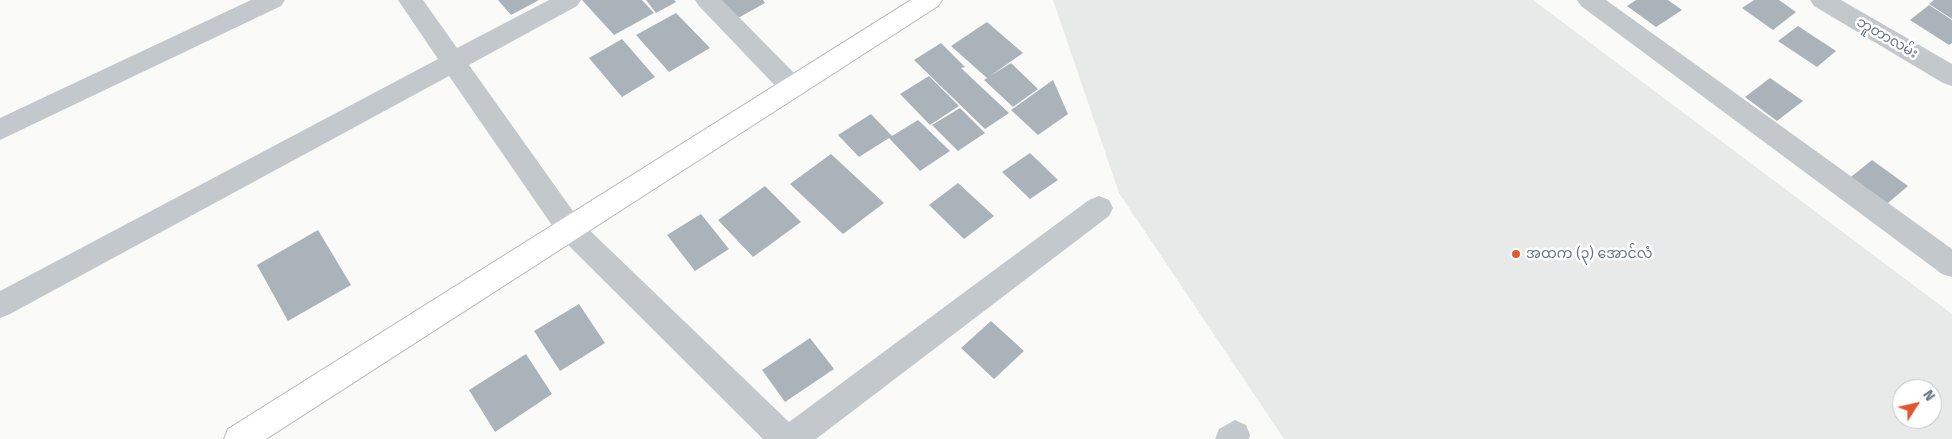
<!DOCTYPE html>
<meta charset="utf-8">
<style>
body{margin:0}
#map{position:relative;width:1952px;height:439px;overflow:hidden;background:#fafaf8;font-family:"Fira Sans",sans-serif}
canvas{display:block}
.north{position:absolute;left:1892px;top:379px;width:50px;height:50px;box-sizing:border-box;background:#fff;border:1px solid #c1c8cd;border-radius:50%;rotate:55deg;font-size:14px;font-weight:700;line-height:20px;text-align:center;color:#657683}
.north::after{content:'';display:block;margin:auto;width:18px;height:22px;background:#e4572e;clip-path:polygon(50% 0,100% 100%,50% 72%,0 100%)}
</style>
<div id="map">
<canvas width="1952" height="439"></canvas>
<div class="north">N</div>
</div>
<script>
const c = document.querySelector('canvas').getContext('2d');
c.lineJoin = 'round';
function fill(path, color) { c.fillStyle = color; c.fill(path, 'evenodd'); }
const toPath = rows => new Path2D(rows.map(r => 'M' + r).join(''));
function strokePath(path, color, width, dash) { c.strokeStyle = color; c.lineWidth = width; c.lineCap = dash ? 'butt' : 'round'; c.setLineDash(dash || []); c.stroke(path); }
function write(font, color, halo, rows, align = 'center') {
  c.font = font + ' "Fira Sans","Noto Sans Myanmar",sans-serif'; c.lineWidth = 5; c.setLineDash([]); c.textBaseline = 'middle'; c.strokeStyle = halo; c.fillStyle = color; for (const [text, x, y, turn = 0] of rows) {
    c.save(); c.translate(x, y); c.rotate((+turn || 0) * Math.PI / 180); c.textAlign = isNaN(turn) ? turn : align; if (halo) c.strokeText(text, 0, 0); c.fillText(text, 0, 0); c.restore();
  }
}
fill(toPath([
 [1053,0,1533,0,1952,314,1952,439,1284,439,1119,193],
 [1902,389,1932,389,1932,419,1902,419]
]), '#e8e9e9');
fill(toPath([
 [498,0,539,0,511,15],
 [582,0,642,0,654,13,614,35],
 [646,0,674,0,676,2,656,13],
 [721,0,763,0,765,3,738,18],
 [1636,0,1668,0,1682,10,1656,27,1627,6],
 [1754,0,1779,0,1796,12,1773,30,1742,8],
 [1934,0,1952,0,1952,19,1929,4],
 [1929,5,1952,20,1952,43,1949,45,1910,20],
 [676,13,710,48,669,72,636,35],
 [987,22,1023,53,990,76,1011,63,1038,89,1013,107,984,80,987,78,951,46],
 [1798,26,1836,51,1817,67,1778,41],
 [622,39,655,77,622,97,589,58],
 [941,43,965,67,961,68,1009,113,985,129,914,60],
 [929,76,959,106,930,125,900,94],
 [1770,78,1803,101,1777,121,1745,97],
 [1053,80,1068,114,1038,135,1011,110],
 [960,108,985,133,958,151,932,125],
 [871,114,892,136,918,120,950,151,920,171,889,138,859,157,838,135],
 [1030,153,1058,180,1030,199,1002,172],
 [831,154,884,203,843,234,790,184],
 [1872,160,1908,186,1882,208,1846,181],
 [958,183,994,216,964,239,929,205],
 [765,186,801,222,753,257,718,220],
 [701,214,729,249,695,271,667,235],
 [318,230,351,285,288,321,257,265],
 [579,304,605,343,560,371,534,331],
 [991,321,1024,351,994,379,961,348],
 [810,338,834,369,785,402,762,370],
 [526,354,552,394,495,432,469,390]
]), '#aab3b9');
const trunk = toPath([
 [911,0,942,0,938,6,266,439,224,439,228,429,911,0]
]);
strokePath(trunk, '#b4b9bd', 2);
fill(toPath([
 [251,0,285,0,281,6,0,140,0,118,251,0],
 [398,0,423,0,457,48,549,0,581,0,577,6,469,65,580,221,789,422,1089,200,1099,196,1109,200,1113,208,1109,216,816,439,763,439,560,237,449,76,10,314,0,318,0,291,438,59,398,0],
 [695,0,722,0,802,81,806,88,802,95,793,98,784,95,699,6,695,0],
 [1577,0,1606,0,1952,249,1952,277,1942,274,1581,6,1577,0],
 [1810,0,1841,0,1952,64,1952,86,1943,83,1814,6,1810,0],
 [1235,420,1246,425,1250,435,1249,439,1215,439,1219,429,1235,420]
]), '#c3c8cc');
fill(trunk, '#fff');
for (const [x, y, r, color] of [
 [1516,254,5,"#e4572e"]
]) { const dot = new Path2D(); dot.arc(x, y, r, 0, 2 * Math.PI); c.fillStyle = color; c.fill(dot); strokePath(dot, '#fff', 2); }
write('14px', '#657683', '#fff', [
 ["ဘူတာလမ်း",1887,38,30]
]);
write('14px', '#657683', '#fff', [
 ["အထက (၃) အောင်လံ",1526,254]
], 'left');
</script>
